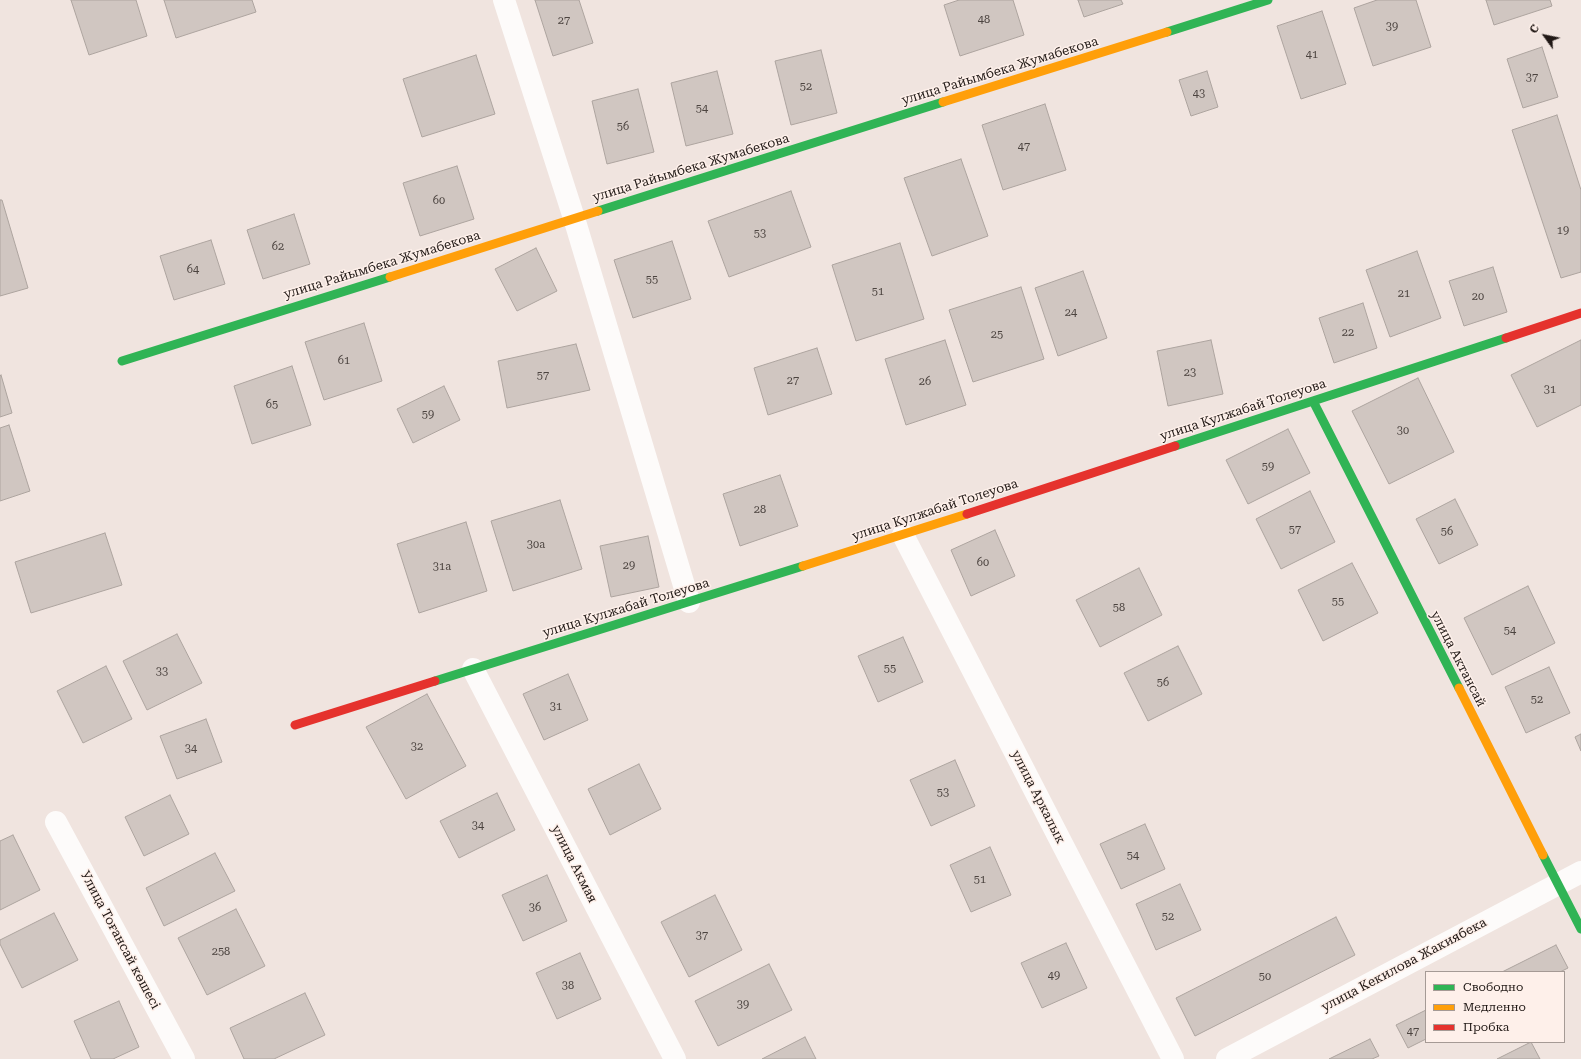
<!DOCTYPE html>
<meta charset="utf-8">
<style>
body{margin:0}
#map{position:relative;width:1581px;height:1059px;overflow:hidden;background:#f0e4df;font-family:"Roboto Serif",serif}
canvas{display:block}
.legend{position:absolute;left:1425px;top:971px;width:140px;height:72px;box-sizing:border-box;background:#fef0ea;border:1px solid #a59a95;margin:0;padding:5px 7px;list-style:none;font-size:12px;color:#201815}
.legend li{display:flex;align-items:center;gap:8px;height:20px}
.legend b{width:20px;border:1px solid #a59a95}
.north{position:absolute;left:1525px;top:16px;width:40px;height:40px;-webkit-text-stroke:3px #fef0ea;paint-order:stroke;rotate:303deg;font-size:11px;font-weight:700;line-height:16px;text-align:center;color:#201815}
.north::after{content:'';display:block;margin:auto;width:14px;height:18px;background:#201815;clip-path:polygon(50% 0,100% 100%,50% 72%,0 100%)}
</style>
<div id="map">
<canvas width="1581" height="1059"></canvas>
<ul class="legend">
<li><b style="height:5px;background:#30b455"></b>Свободно</li>
<li><b style="height:5px;background:#ff9f0a"></b>Медленно</li>
<li><b style="height:5px;background:#e5322d"></b>Пробка</li>
</ul>
<div class="north">С</div>
</div>
<script>
const c = document.querySelector('canvas').getContext('2d');
c.lineJoin = 'round';
function fill(path, color) { c.fillStyle = color; c.fill(path, 'evenodd'); }
const toPath = rows => new Path2D(rows.map(r => 'M' + r).join(''));
function strokePath(path, color, width, dash) { c.strokeStyle = color; c.lineWidth = width; c.lineCap = dash ? 'butt' : 'round'; c.setLineDash(dash || []); c.stroke(path); }
function write(font, color, halo, rows, align = 'center') {
  c.font = font + ' "Roboto Serif",serif'; c.lineWidth = 3; c.setLineDash([]); c.textBaseline = 'middle'; c.strokeStyle = halo; c.fillStyle = color; for (const [text, x, y, turn = 0] of rows) {
    c.save(); c.translate(x, y); c.rotate((+turn || 0) * Math.PI / 180); c.textAlign = isNaN(turn) ? turn : align; if (halo) c.strokeText(text, 0, 0); c.fillText(text, 0, 0); c.restore();
  }
}
const building = toPath([
 [71,0,136,0,147,36,89,55,71,0],
 [164,0,252,0,256,12,176,38,164,0],
 [535,0,579,0,593,43,553,56,535,0],
 [959,0,1013,0,1024,35,960,56,944,5,959,0],
 [1078,0,1121,0,1123,4,1084,17,1078,0],
 [1377,0,1416,0,1431,47,1373,66,1354,8,1377,0],
 [1486,0,1550,0,1552,6,1494,25,1486,0],
 [1322,11,1346,84,1301,99,1277,26,1322,11],
 [1542,47,1558,97,1523,108,1507,59,1542,47],
 [821,50,837,113,791,125,775,61,821,50],
 [476,55,495,114,422,137,403,79,476,55],
 [717,71,733,134,686,146,671,83,717,71],
 [1207,71,1218,107,1191,116,1179,80,1207,71],
 [638,89,654,152,607,164,592,101,638,89],
 [1045,104,1066,170,1003,190,982,125,1045,104],
 [1557,115,1581,190,1581,272,1561,278,1512,130,1557,115],
 [961,159,988,236,932,256,904,178,961,159],
 [457,166,474,219,420,236,403,183,457,166],
 [791,191,811,247,729,277,708,221,791,191],
 [0,200,2,200,28,288,0,296,0,200],
 [294,214,310,264,263,279,247,230,294,214],
 [211,240,225,284,174,300,160,256,211,240],
 [672,241,691,299,633,318,614,260,672,241],
 [900,243,924,319,856,341,832,265,900,243],
 [536,248,557,291,517,311,495,269,536,248],
 [1417,251,1441,318,1390,337,1366,270,1417,251],
 [1493,267,1507,312,1464,326,1449,281,1493,267],
 [1083,271,1107,338,1058,356,1035,288,1083,271],
 [1021,287,1044,359,973,382,949,310,1021,287],
 [1363,303,1377,348,1334,363,1319,318,1363,303],
 [364,323,382,381,324,400,305,342,364,323],
 [945,340,966,405,906,425,885,359,945,340],
 [1211,340,1223,394,1168,406,1157,351,1211,340],
 [1581,340,1581,405,1537,427,1511,375,1581,340],
 [576,344,590,390,507,408,498,361,576,344],
 [817,348,832,394,768,415,754,368,817,348],
 [292,366,311,425,252,444,234,386,292,366],
 [1,375,12,413,0,417,0,376,1,375],
 [1418,378,1454,452,1389,484,1352,411,1418,378],
 [444,386,460,420,413,443,397,409,444,386],
 [9,425,30,491,0,501,0,428,9,425],
 [1288,429,1310,473,1248,504,1226,460,1288,429],
 [780,475,798,526,740,546,723,494,780,475],
 [1310,491,1335,542,1281,569,1256,519,1310,491],
 [1455,499,1478,545,1439,564,1416,519,1455,499],
 [560,500,582,569,513,591,491,521,560,500],
 [466,522,487,591,419,613,397,544,466,522],
 [995,530,1015,576,971,596,951,550,995,530],
 [105,533,122,585,31,613,15,562,105,533],
 [648,536,659,587,611,597,600,546,648,536],
 [1352,563,1378,613,1323,641,1298,590,1352,563],
 [1139,568,1162,615,1100,647,1076,600,1139,568],
 [1528,586,1555,643,1492,675,1464,618,1528,586],
 [177,634,202,683,147,710,123,661,177,634],
 [903,637,923,682,878,702,858,656,903,637],
 [1178,646,1202,694,1148,721,1124,673,1178,646],
 [106,666,132,719,83,743,57,691,106,666],
 [1549,667,1570,713,1526,733,1505,687,1549,667],
 [568,674,588,720,544,740,523,694,568,674],
 [427,694,466,766,406,799,366,727,427,694],
 [206,719,222,762,177,779,160,736,206,719],
 [1581,734,1581,751,1575,737,1581,734],
 [955,760,975,806,931,826,910,780,955,760],
 [639,764,661,809,610,835,588,789,639,764],
 [497,793,515,830,459,858,440,821,497,793],
 [170,795,189,834,144,856,125,817,170,795],
 [1145,824,1165,869,1121,889,1100,844,1145,824],
 [13,835,40,890,0,910,0,841,13,835],
 [990,847,1011,895,971,912,950,865,990,847],
 [215,853,235,891,164,926,146,888,215,853],
 [547,875,567,921,523,941,502,895,547,875],
 [1180,884,1201,930,1156,950,1136,904,1180,884],
 [715,895,742,950,689,977,661,922,715,895],
 [236,909,265,966,207,995,178,938,236,909],
 [54,913,78,960,22,988,0,944,0,940,54,913],
 [1336,917,1355,955,1195,1036,1176,998,1336,917],
 [1066,943,1087,988,1042,1008,1021,963,1066,943],
 [1556,945,1568,968,1560,972,1502,972,1556,945],
 [580,953,601,999,557,1019,536,973,580,953],
 [769,964,792,1010,718,1046,695,1001,769,964],
 [305,993,325,1035,274,1059,244,1059,230,1028,305,993],
 [119,1001,139,1047,113,1059,91,1059,74,1021,119,1001],
 [1426,1010,1426,1039,1408,1048,1396,1025,1426,1010],
 [805,1037,816,1059,762,1059,805,1037],
 [1370,1039,1379,1056,1372,1059,1329,1059,1370,1039],
 [1531,1042,1540,1059,1497,1059,1531,1042]
]);
fill(building, '#d0c6c1');
strokePath(building, '#ada49f', 1);
strokePath(toPath([
 [504,0,574,218,689,602],
 [903,535,1173,1059],
 [473,669,675,1059],
 [56,822,184,1059],
 [1227,1059,1581,872]
]), '#fdfbfa', 22);
strokePath(toPath([
 [1167,32,1268,0],
 [598,211,943,102],
 [122,361,390,277],
 [1313,401,1459,688],
 [1175,446,1506,338],
 [435,681,803,566],
 [1543,855,1581,929]
]), '#30b455', 9);
strokePath(toPath([
 [943,102,1167,32],
 [390,277,598,211],
 [803,566,967,514],
 [1459,688,1543,855]
]), '#ff9f0a', 9);
strokePath(toPath([
 [1506,338,1581,313],
 [967,514,1175,446],
 [295,725,435,681]
]), '#e5322d', 9);
write('11px', '#4c4440', null, [
 ["48",984,20],
 ["27",564,21],
 ["39",1392,27],
 ["41",1312,55],
 ["37",1532,78],
 ["52",806,87],
 ["43",1199,94],
 ["54",702,109],
 ["56",623,127],
 ["47",1024,147],
 ["60",439,201],
 ["19",1563,231],
 ["53",760,234],
 ["62",278,247],
 ["64",193,270],
 ["55",652,280],
 ["51",878,292],
 ["21",1404,294],
 ["20",1478,297],
 ["24",1071,313],
 ["22",1348,333],
 ["25",997,335],
 ["61",344,361],
 ["23",1190,373],
 ["57",543,376],
 ["27",793,381],
 ["26",925,382],
 ["31",1550,390],
 ["65",272,405],
 ["59",428,415],
 ["30",1403,431],
 ["59",1268,467],
 ["28",760,510],
 ["57",1295,530],
 ["56",1447,532],
 ["30а",536,545],
 ["60",983,563],
 ["29",629,566],
 ["31а",442,567],
 ["55",1338,602],
 ["58",1119,608],
 ["54",1510,631],
 ["55",890,669],
 ["33",162,672],
 ["56",1163,683],
 ["52",1537,700],
 ["31",556,707],
 ["32",417,747],
 ["34",191,749],
 ["53",943,793],
 ["34",478,826],
 ["54",1133,856],
 ["51",980,880],
 ["36",535,908],
 ["52",1168,917],
 ["37",702,936],
 ["258",221,952],
 ["49",1054,976],
 ["50",1265,977],
 ["38",568,986],
 ["39",743,1005],
 ["47",1413,1032]
]);
write('13px', '#201815', '#fef0ea', [
 ["улица Райымбека Жумабекова",1000,71,-17],
 ["улица Райымбека Жумабекова",691,168,-17],
 ["улица Райымбека Жумабекова",382,265,-17],
 ["улица Кулжабай Толеуова",1243,410,-18],
 ["улица Кулжабай Толеуова",935,510,-18],
 ["улица Кулжабай Толеуова",626,608,-17],
 ["улица Актансай",1458,659,63],
 ["улица Аркалык",1038,797,63],
 ["улица Акмая",574,864,63],
 ["Улица Тоғансай көшесі",120,940,62],
 ["улица Кекилова Жакиябека",1404,965,-28]
]);
</script>
